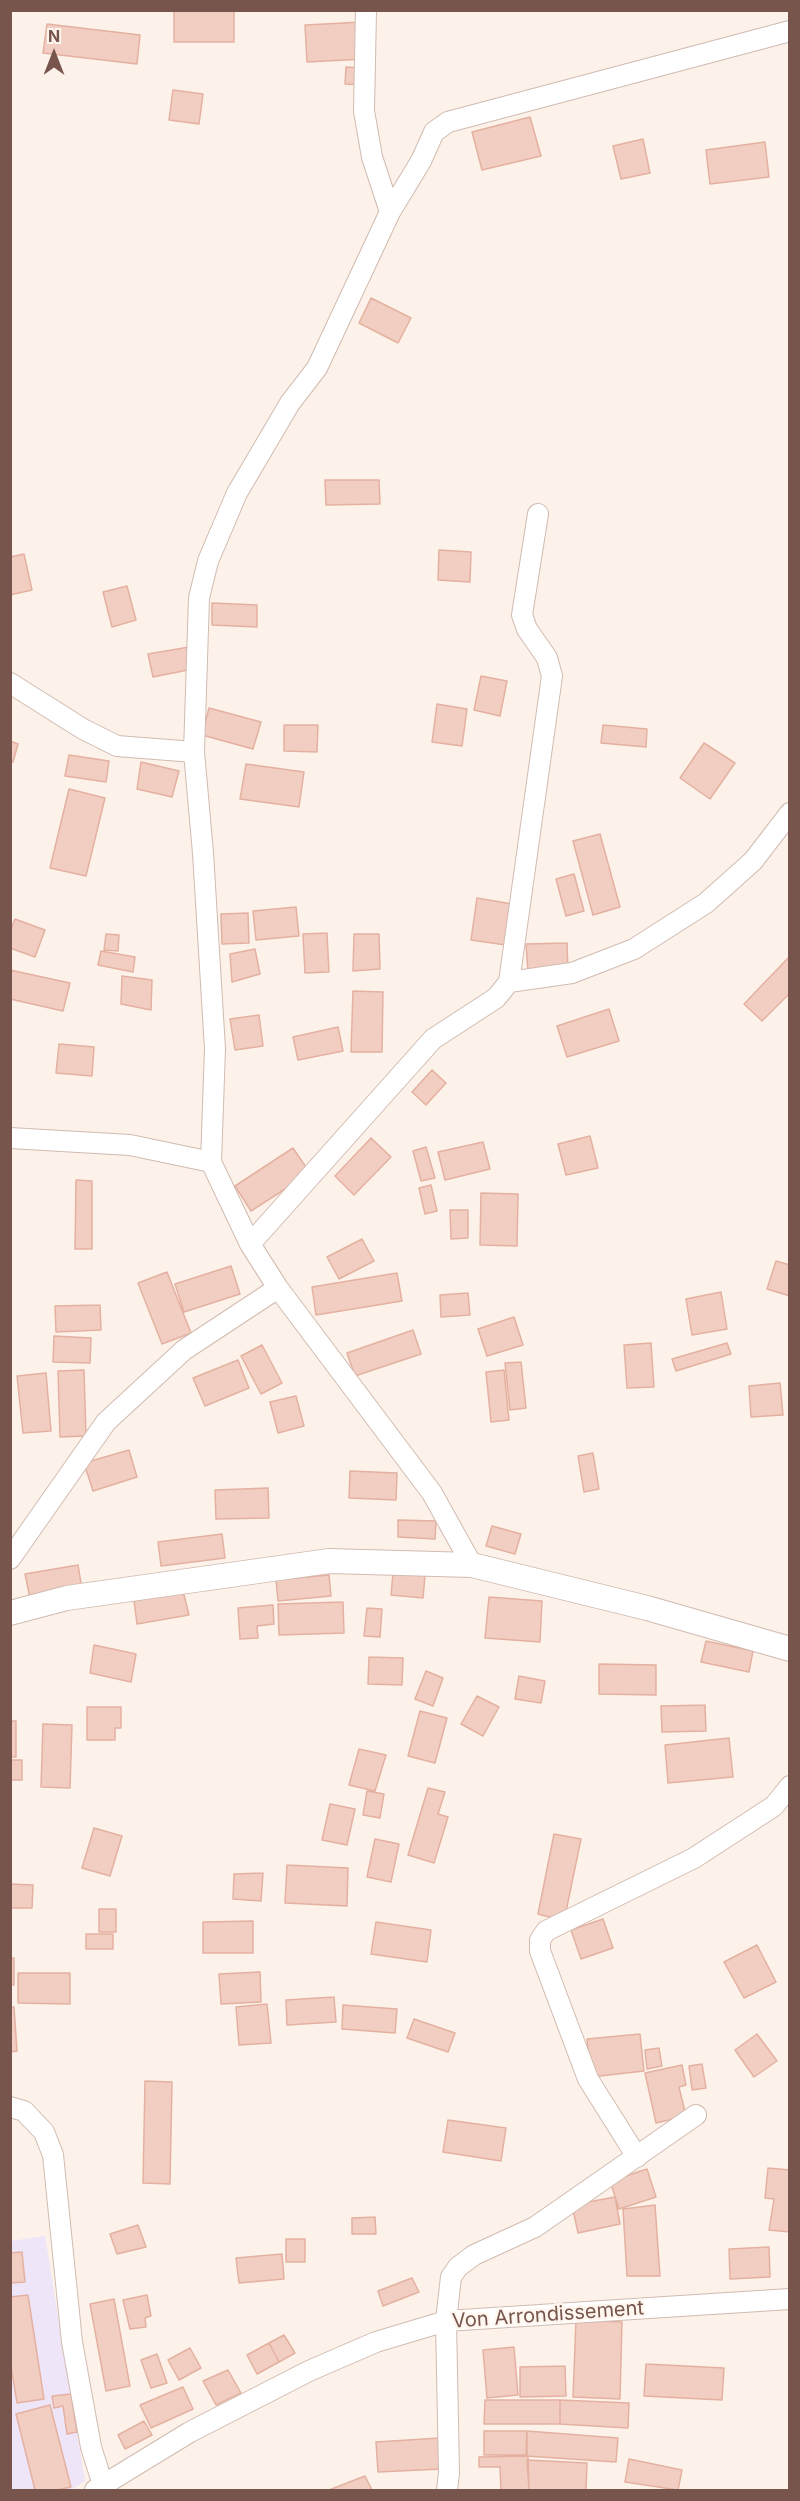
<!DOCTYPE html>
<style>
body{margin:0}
#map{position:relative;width:800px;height:2501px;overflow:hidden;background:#fcf2e9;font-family:Inter,sans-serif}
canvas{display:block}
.frame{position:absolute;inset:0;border:12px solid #77554c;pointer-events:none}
.north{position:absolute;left:24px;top:24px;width:60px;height:60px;-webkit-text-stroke:4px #fff7ef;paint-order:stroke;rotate:0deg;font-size:16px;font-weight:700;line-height:24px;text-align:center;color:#77554c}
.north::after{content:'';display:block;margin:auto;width:21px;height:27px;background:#77554c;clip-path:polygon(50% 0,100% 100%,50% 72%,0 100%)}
</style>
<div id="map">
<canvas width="800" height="2501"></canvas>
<div class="frame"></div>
<div class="north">N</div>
</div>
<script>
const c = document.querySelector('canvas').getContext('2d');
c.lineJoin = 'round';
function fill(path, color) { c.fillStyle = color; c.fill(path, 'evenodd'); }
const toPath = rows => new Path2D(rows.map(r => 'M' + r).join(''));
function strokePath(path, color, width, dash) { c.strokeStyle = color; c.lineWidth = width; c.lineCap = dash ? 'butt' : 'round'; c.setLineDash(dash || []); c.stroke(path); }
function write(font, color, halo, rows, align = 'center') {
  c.font = font + ' Inter,sans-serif'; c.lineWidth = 5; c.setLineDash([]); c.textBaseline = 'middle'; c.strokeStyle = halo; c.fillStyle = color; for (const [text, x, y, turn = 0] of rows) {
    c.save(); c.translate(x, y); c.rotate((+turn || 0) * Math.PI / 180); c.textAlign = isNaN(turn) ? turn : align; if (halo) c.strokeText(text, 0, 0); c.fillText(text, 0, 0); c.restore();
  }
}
fill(toPath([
 [45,2236,85,2481,71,2490,11,2490,11,2241]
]), '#efe5f9');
const building = toPath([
 [174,10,234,10,234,42,174,42,174,10],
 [362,22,364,59,307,62,305,25,362,22],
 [47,24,140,35,137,64,43,53,47,24],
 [346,67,361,68,360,85,345,84,346,67],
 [173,90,203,94,199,124,169,120,173,90],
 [530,117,541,156,482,170,472,132,530,117],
 [643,139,650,173,621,179,613,146,643,139],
 [765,142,769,177,710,184,706,150,765,142],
 [371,298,411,318,398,343,359,323,371,298],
 [325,480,379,480,380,504,326,505,325,480],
 [439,550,471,552,470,582,438,580,439,550],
 [24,554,32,590,10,595,10,557,24,554],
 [127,586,136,620,112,627,103,592,127,586],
 [212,603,257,605,257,627,212,625,212,603],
 [189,647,193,669,153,677,148,654,189,647],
 [481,676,507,681,500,716,474,710,481,676],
 [437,704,467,709,462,746,432,742,437,704],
 [209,708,261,722,253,749,202,735,209,708],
 [284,725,318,725,317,752,284,751,284,725],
 [603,725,647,729,646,747,601,743,603,725],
 [10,741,18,744,13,762,10,761,10,741],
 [704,743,735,763,710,799,680,778,704,743],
 [69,755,109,761,106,782,65,776,69,755],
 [141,762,179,771,172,797,137,789,141,762],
 [246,764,304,772,299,807,240,799,246,764],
 [69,789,105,798,86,876,50,868,69,789],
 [600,834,620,907,593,915,573,841,600,834],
 [574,874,584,911,566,916,556,879,574,874],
 [477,898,512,904,506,945,471,940,477,898],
 [296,907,299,936,256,940,253,911,296,907],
 [248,913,249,943,222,944,221,914,248,913],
 [15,919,45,930,35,957,10,948,10,931,15,919],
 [327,933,329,972,305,973,303,934,327,933],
 [106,934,119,935,118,951,104,950,106,934],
 [354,934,379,934,380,969,353,971,354,934],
 [567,943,568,970,528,972,526,944,567,943],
 [255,949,260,974,232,982,230,954,255,949],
 [101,951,135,957,133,972,98,965,101,951],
 [790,956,790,993,762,1021,744,1004,790,956],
 [10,970,70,983,63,1011,10,999,10,970],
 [122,976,152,980,151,1010,121,1004,122,976],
 [353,991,383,992,382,1052,351,1052,353,991],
 [609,1009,619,1041,567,1057,557,1026,609,1009],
 [259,1015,263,1046,235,1050,230,1019,259,1015],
 [338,1027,343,1051,298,1060,293,1037,338,1027],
 [59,1044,94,1047,92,1076,56,1073,59,1044],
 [432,1070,446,1083,426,1105,412,1092,432,1070],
 [590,1136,598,1168,566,1175,558,1144,590,1136],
 [371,1138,391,1157,354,1195,335,1176,371,1138],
 [483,1142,490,1169,445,1180,438,1152,483,1142],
 [426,1147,435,1178,421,1181,413,1151,426,1147],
 [293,1148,310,1173,251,1211,235,1186,293,1148],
 [76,1180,92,1181,92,1249,75,1249,76,1180],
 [431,1185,437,1211,425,1214,419,1188,431,1185],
 [481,1193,518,1194,517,1246,480,1245,481,1193],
 [450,1210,468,1210,468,1238,451,1239,450,1210],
 [362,1239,374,1261,339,1279,327,1257,362,1239],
 [776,1261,790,1265,790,1296,767,1289,776,1261],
 [231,1266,240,1294,184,1312,175,1284,231,1266],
 [167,1272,191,1333,162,1344,138,1283,167,1272],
 [397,1273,402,1301,316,1315,312,1287,397,1273],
 [721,1292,727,1329,692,1335,686,1299,721,1292],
 [468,1293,470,1315,441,1317,440,1295,468,1293],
 [100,1305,101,1330,56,1332,55,1306,100,1305],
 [514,1317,523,1345,487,1356,478,1329,514,1317],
 [413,1330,421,1354,355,1376,347,1353,413,1330],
 [54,1336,91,1338,90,1363,53,1362,54,1336],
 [651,1343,654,1387,627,1388,624,1345,651,1343],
 [727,1343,731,1354,676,1371,672,1359,727,1343],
 [262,1345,282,1383,261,1394,241,1356,262,1345],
 [238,1360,249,1388,205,1406,193,1378,238,1360],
 [521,1362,526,1408,510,1410,505,1363,521,1362],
 [84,1370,86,1436,60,1437,58,1371,84,1370],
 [504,1370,509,1420,491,1422,486,1372,504,1370],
 [46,1373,51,1431,23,1433,17,1376,46,1373],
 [780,1383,783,1415,751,1417,749,1386,780,1383],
 [296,1396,304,1426,278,1433,270,1402,296,1396],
 [129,1450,137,1477,93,1491,84,1463,129,1450],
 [593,1453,599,1489,584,1492,578,1456,593,1453],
 [350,1471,397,1473,396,1500,349,1498,350,1471],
 [268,1488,269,1518,216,1519,215,1490,268,1488],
 [398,1520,436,1521,435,1539,398,1537,398,1520],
 [492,1526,521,1534,515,1554,486,1546,492,1526],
 [222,1534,225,1558,161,1566,158,1542,222,1534],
 [78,1565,82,1589,30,1598,25,1574,78,1565],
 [393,1573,425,1575,423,1598,391,1595,393,1573],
 [329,1575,331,1596,278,1601,276,1580,329,1575],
 [183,1591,189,1615,137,1624,134,1601,183,1591],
 [489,1597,542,1601,540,1642,485,1638,489,1597],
 [343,1602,344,1633,279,1635,278,1604,343,1602],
 [273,1605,274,1624,257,1626,258,1638,240,1639,238,1608,273,1605],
 [367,1608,382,1609,380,1637,364,1636,367,1608],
 [706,1641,753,1651,749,1672,701,1662,706,1641],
 [94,1645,136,1654,131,1682,90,1673,94,1645],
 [369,1657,403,1658,402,1685,368,1684,369,1657],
 [599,1664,656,1665,656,1695,599,1694,599,1664],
 [426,1671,443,1678,433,1706,415,1699,426,1671],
 [519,1676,545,1681,541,1703,515,1699,519,1676],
 [477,1696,499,1707,483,1736,461,1724,477,1696],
 [705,1705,706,1731,662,1732,661,1706,705,1705],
 [87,1707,121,1707,121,1728,115,1728,115,1740,87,1740,87,1707],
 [420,1711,447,1718,435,1763,408,1756,420,1711],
 [10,1721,16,1721,16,1757,10,1757,10,1721],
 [43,1724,72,1725,70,1788,41,1787,43,1724],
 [729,1738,733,1777,668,1783,665,1745,729,1738],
 [359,1749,386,1755,375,1791,349,1785,359,1749],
 [10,1760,22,1760,22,1780,10,1780,10,1760],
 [428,1788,445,1792,438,1814,448,1817,434,1863,408,1855,428,1788],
 [367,1791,384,1794,380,1818,363,1815,367,1791],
 [330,1804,355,1809,347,1845,322,1840,330,1804],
 [94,1828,122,1836,110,1876,82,1868,94,1828],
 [554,1834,581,1839,564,1921,538,1914,554,1834],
 [375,1839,399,1844,391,1882,367,1877,375,1839],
 [287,1865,348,1868,347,1906,285,1903,287,1865],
 [263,1873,261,1901,233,1899,234,1874,263,1873],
 [10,1884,33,1885,32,1908,10,1908,10,1884],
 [99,1909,116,1909,116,1932,99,1932,99,1909],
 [603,1919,613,1948,581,1959,571,1930,603,1919],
 [253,1921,253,1953,203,1953,203,1922,253,1921],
 [376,1922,431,1930,427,1962,371,1954,376,1922],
 [86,1934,113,1934,113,1949,86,1949,86,1934],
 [757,1945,776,1982,744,1998,724,1962,757,1945],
 [10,1958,14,1958,14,1985,10,1985,10,1958],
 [260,1972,261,2002,221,2004,219,1974,260,1972],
 [18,1973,70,1973,70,2004,18,2003,18,1973],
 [334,1997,336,2022,287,2025,286,2000,334,1997],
 [267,2004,271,2043,239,2045,236,2007,267,2004],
 [343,2005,397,2009,395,2033,342,2029,343,2005],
 [10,2007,14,2007,17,2051,10,2052,10,2007],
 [414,2019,455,2033,448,2052,407,2038,414,2019],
 [640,2034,644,2071,591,2077,587,2039,640,2034],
 [757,2034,777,2061,754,2077,735,2050,757,2034],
 [659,2048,662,2066,647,2069,645,2050,659,2048],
 [702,2064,706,2088,692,2090,689,2066,702,2064],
 [682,2065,686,2085,679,2087,686,2116,656,2123,645,2073,682,2065],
 [145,2081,172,2082,170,2184,143,2183,145,2081],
 [448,2120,506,2128,501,2161,443,2152,448,2120],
 [768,2168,790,2170,790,2232,769,2230,774,2199,765,2198,768,2168],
 [647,2169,656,2197,619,2209,610,2181,647,2169],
 [615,2197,620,2224,578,2233,572,2205,615,2197],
 [655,2205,660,2276,627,2276,623,2209,655,2205],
 [375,2217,376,2234,352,2234,352,2218,375,2217],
 [138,2225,146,2247,117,2254,110,2234,138,2225],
 [286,2239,305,2239,305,2262,286,2262,286,2239],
 [769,2247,770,2277,730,2279,729,2249,769,2247],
 [22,2252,25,2282,10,2283,10,2253,22,2252],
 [282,2254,284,2279,239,2283,236,2258,282,2254],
 [412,2278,419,2292,383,2306,378,2291,412,2278],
 [28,2295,44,2399,17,2403,10,2360,10,2297,28,2295],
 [147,2295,151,2316,145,2318,146,2327,130,2329,123,2300,147,2295],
 [114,2299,130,2386,106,2391,90,2304,114,2299],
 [576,2320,622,2322,620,2399,573,2397,576,2320],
 [284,2335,295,2353,279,2362,269,2343,284,2335],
 [269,2343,279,2362,257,2374,247,2355,269,2343],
 [514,2347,518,2395,487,2398,483,2350,514,2347],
 [190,2348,201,2368,179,2380,168,2360,190,2348],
 [157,2354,167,2383,151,2388,141,2360,157,2354],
 [646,2364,724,2368,722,2400,644,2396,646,2364],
 [565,2366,566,2396,520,2397,520,2367,565,2366],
 [228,2370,241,2393,216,2405,203,2381,228,2370],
 [183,2387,193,2409,151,2428,140,2405,183,2387],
 [71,2394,77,2432,67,2434,63,2406,54,2408,52,2396,71,2394],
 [485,2400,560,2400,560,2424,484,2424,485,2400],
 [560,2400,629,2403,628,2428,560,2424,560,2400],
 [50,2405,71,2487,57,2490,35,2490,16,2414,50,2405],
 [144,2421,152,2435,125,2449,118,2435,144,2421],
 [484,2431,527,2431,527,2455,484,2455,484,2431],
 [527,2431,618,2438,616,2462,526,2456,527,2431],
 [440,2438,442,2469,378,2472,376,2442,440,2438],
 [528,2456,529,2490,501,2490,500,2467,479,2467,479,2457,528,2456],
 [629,2459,682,2470,678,2490,625,2482,629,2459],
 [527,2460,587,2463,586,2490,529,2490,527,2460],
 [365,2476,372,2490,329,2490,365,2476]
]);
fill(building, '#f2cdc1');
strokePath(building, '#e4b1a1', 1.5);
const minor = toPath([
 [366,10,364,111,372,157,390,212],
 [10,683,83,729,117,746,194,752],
 [509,982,572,973,634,949,706,903,753,861,790,813],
 [10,1138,130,1145,211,1162],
 [250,1244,433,1039,496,998,509,982,552,676,547,658,527,629,522,615,538,514],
 [10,1559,106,1422,184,1350,278,1288],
 [472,1565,432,1493,278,1288,250,1244,211,1162,215,1049,203,853,194,752,199,598,208,561,237,493,290,403,317,368,390,212,421,161,434,132,448,122,790,31],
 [10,2107,24,2111,44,2132,53,2155,72,2342,91,2447,103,2485],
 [637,2157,588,2079,540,1951,540,1940,546,1931,694,1858,774,1806,790,1786],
 [95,2490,190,2432,309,2371,376,2342,446,2321,790,2299],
 [447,2490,449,2473,446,2321,451,2277,458,2267,474,2255,535,2227,696,2115]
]);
const tertiary = toPath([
 [10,1613,67,1598,329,1561,472,1565,647,1608,790,1649]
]);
strokePath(minor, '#d1bbb1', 22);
strokePath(tertiary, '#d1bbb1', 26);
strokePath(minor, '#fff', 20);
strokePath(tertiary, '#fff', 24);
write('20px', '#77554c', '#fff7ef', [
 ["Von Arrondissement",548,2315,-4]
]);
</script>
